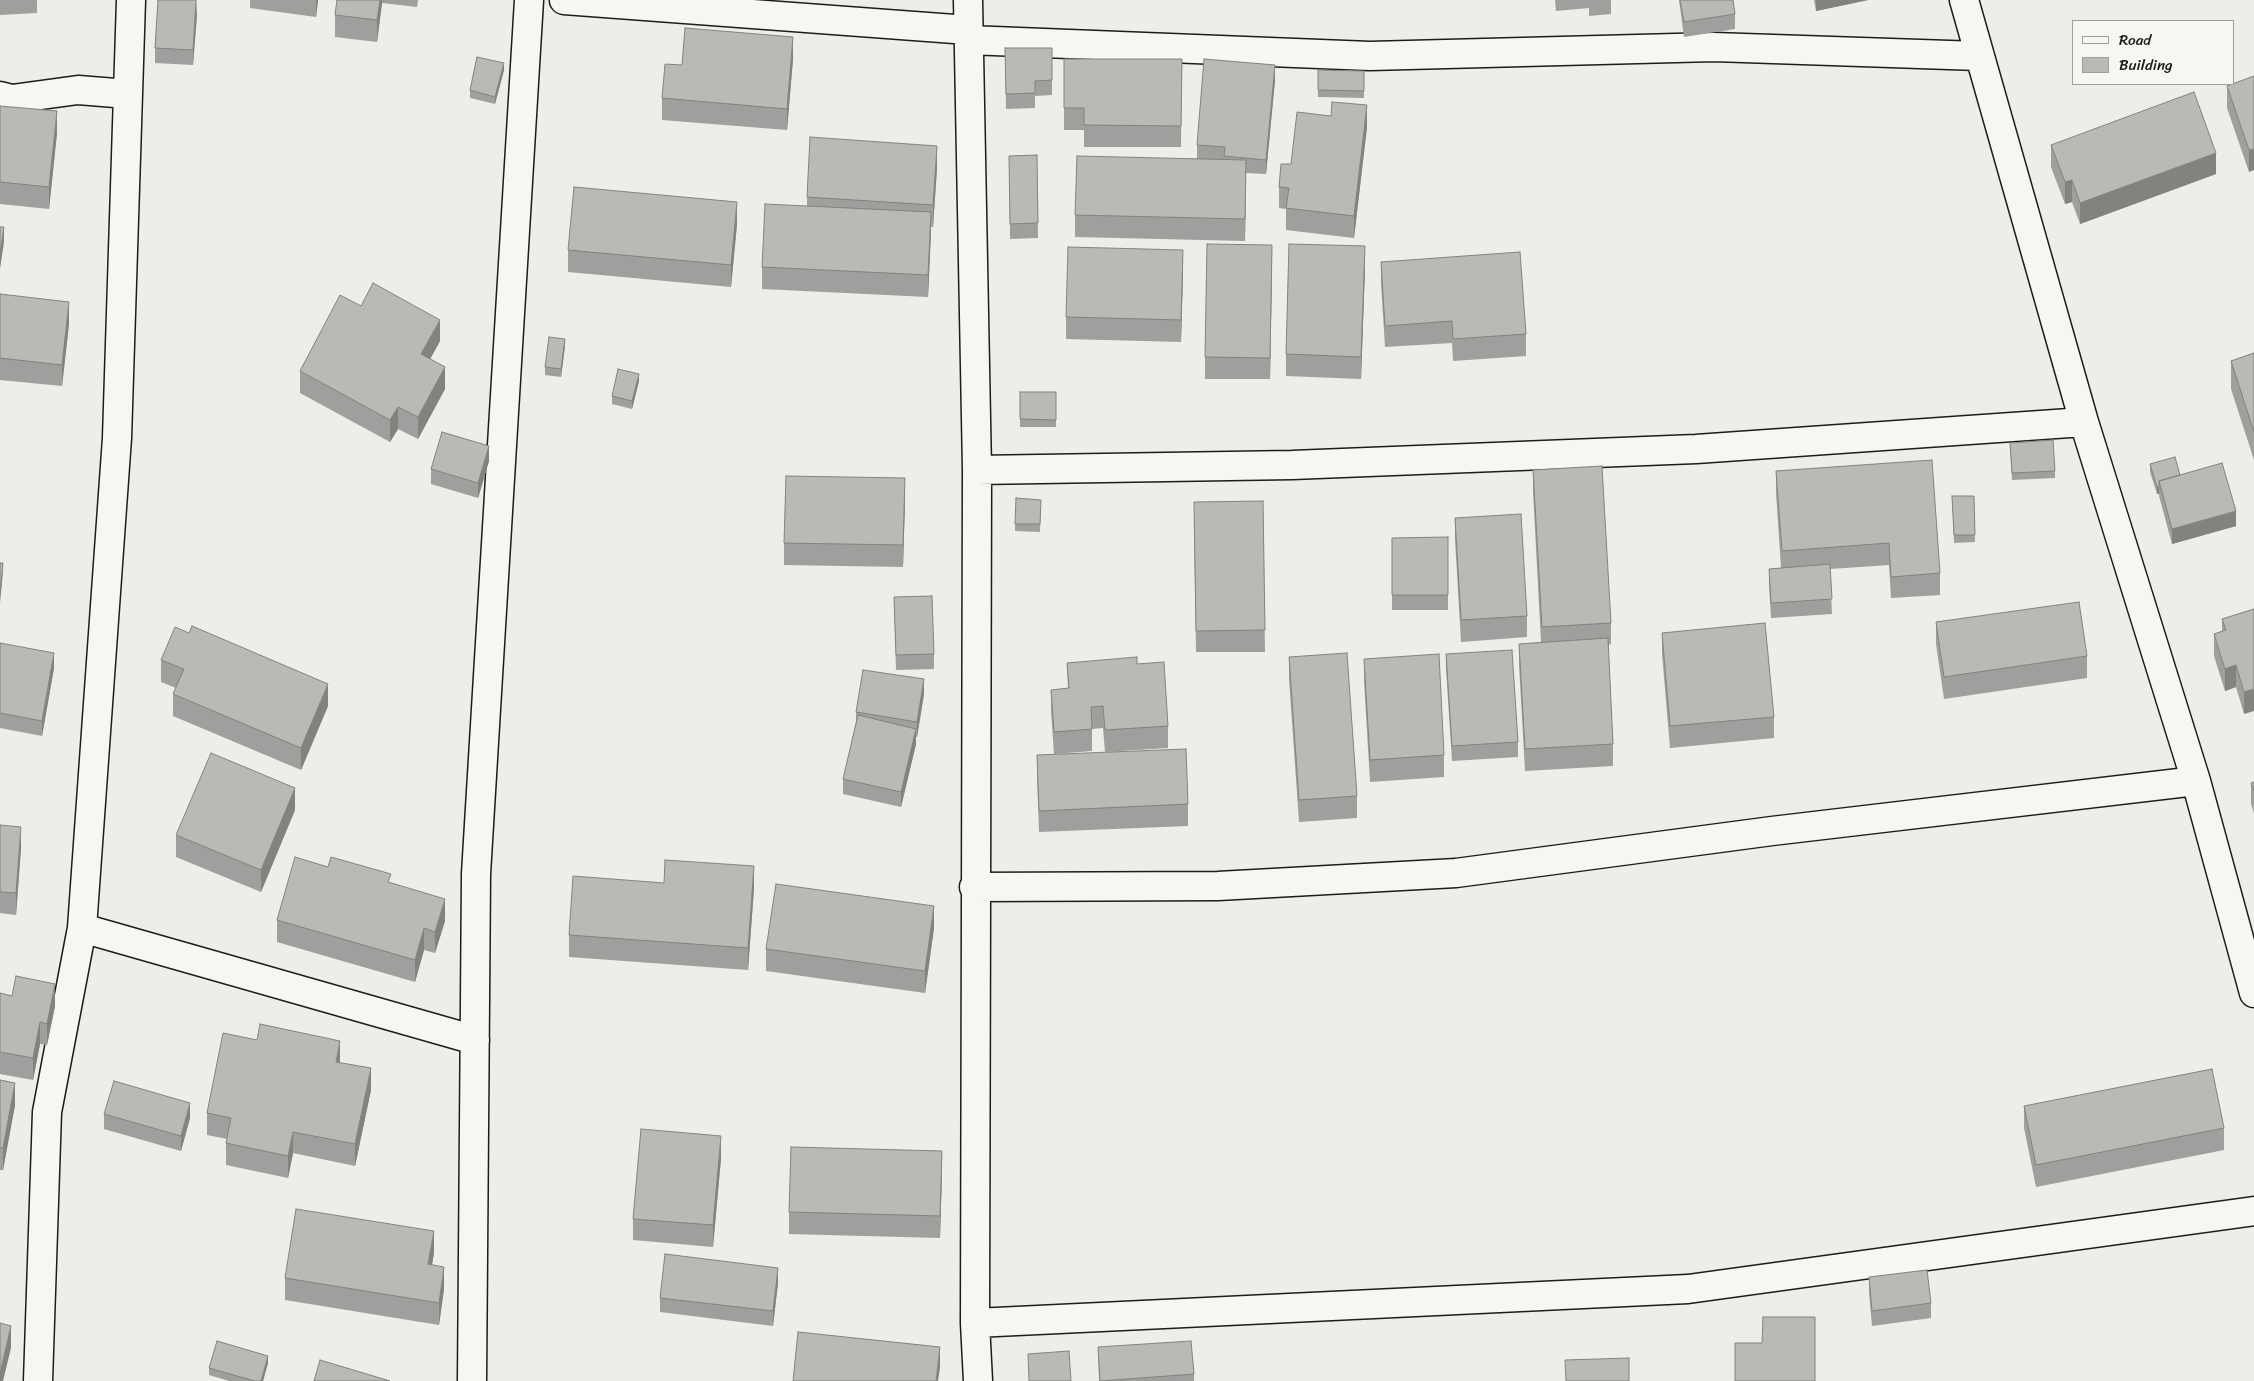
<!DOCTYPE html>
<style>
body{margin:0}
#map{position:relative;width:2254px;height:1381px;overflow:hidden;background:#edede9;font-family:Sriracha,sans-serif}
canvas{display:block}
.legend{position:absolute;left:2072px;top:20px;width:162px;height:65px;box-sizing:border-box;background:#f6f6f2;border:1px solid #9f9f9c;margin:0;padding:6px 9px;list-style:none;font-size:15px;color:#1c1c1c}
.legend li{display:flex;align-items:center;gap:10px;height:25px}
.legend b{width:25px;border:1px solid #9f9f9c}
</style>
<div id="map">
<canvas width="2254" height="1381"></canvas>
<ul class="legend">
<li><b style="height:6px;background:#f6f6f2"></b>Road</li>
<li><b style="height:14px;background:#b9b9b6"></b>Building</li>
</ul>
</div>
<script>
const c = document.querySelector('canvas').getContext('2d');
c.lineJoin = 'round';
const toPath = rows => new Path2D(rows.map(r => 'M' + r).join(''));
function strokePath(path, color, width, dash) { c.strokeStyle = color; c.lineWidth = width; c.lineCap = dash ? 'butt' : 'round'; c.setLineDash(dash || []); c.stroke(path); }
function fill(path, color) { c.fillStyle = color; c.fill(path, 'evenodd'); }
const minor = toPath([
 [564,0,968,30],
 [968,0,977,470,975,1323,978,1381],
 [1964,0,2084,422,2196,781,2254,993],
 [969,40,1370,56,1714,47,1979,56],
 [0,96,12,99,78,90,128,94],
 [977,470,1292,465,1696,449,2084,422],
 [974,887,1218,886,1456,873,1772,831,2196,781],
 [82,928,475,1040],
 [975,1323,1688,1289,2254,1211],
 [38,1381,47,1112,82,928,117,438,131,0],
 [472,1381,476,874,529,0]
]);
strokePath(minor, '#1c1c1c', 31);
strokePath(minor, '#f6f6f2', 28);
fill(toPath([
 [0,0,37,0,37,13,0,15],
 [250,0,318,0,316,17,250,8],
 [337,0,418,0,417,7,382,3,377,42,335,37,335,15],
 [1555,0,1611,0,1611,14,1589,16,1589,8,1556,11],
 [1679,0,1733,0,1735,14,1735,29,1684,37],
 [1814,0,1868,0,1816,11],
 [197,14,193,65,155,63,155,48],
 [1005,48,1052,48,1052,95,1035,96,1035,108,1006,109],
 [793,59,787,130,662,120,662,98],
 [1064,59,1182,59,1181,147,1084,147,1084,130,1064,130],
 [504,70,495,104,470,98,470,90],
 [1318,70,1364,71,1364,98,1318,97],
 [2254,76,2249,172,2227,108,2227,86],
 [1275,80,1266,174,1246,173,1245,241,1075,237,1075,215,1197,158,1197,145],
 [0,106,57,133,49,209,0,204],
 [1367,127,1354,238,1286,230,1286,209,1279,208,1279,187,1291,164],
 [2051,145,2216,174,2080,224,2072,202,2065,204,2051,167],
 [1037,155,1038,238,1010,239,1009,156],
 [937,168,933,227,931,227,928,297,762,289,762,267,807,206,807,197],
 [737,224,731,287,568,272,568,250],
 [1381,262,1526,334,1526,356,1453,361,1452,343,1385,347,1381,284],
 [1272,266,1270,379,1205,379,1205,357],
 [1365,268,1361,379,1286,376,1286,354],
 [1183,272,1181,342,1066,339,1066,317],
 [0,295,69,324,62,386,0,380],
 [361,306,440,341,430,359,445,389,418,439,398,429,390,442,300,393,300,371],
 [565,346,561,377,545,375,545,367],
 [2254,353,2254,460,2231,389,2231,361],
 [639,381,632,409,612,404,612,396],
 [1020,392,1056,392,1056,427,1020,427],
 [2010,443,2055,471,2055,478,2012,480],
 [489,461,478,498,431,484,431,469],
 [2150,464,2180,475,2236,526,2172,544,2159,496,2159,494,2157,494,2150,472],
 [1533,470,1611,623,1611,644,1608,645,1613,744,1613,766,1525,771,1519,665,1519,644,1541,642,1533,492],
 [1776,471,1940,573,1940,595,1891,598,1889,565,1830,569,1832,614,1771,618,1769,584,1769,569,1781,568,1776,493],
 [1952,496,1974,496,1975,542,1954,543],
 [905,500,903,567,784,565,784,543],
 [1263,501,1265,652,1196,652,1194,524],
 [1041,507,1040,532,1015,531,1015,524],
 [1455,518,1527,616,1527,637,1461,642,1455,540],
 [1448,537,1448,610,1392,610,1392,538],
 [894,597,934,654,934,669,896,670],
 [2254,609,2244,714,2236,687,2225,691,2214,656,2214,634,2222,631,2222,619],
 [1936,622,2087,656,2087,678,1944,699,1936,644],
 [189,633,328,706,301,770,173,716,173,694,176,688,161,682,161,660],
 [1662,633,1774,717,1774,738,1670,748,1662,654],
 [0,643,54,668,42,736,0,728],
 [1446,654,1518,742,1518,757,1452,761,1446,669],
 [1289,657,1357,796,1357,818,1299,822,1289,679],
 [1364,659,1444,755,1444,777,1370,782,1364,681],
 [1067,663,1137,664,1168,726,1168,748,1105,752,1103,728,1092,729,1092,751,1054,754,1051,711,1051,690,1068,688],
 [924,694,917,737,916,737,916,744,901,807,843,794,843,779,856,723,856,712],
 [1037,755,1188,804,1188,826,1039,832,1037,777],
 [2254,782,2254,813,2251,804,2251,783],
 [295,810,261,892,176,857,176,835],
 [0,825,21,848,16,915,0,913],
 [328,867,391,883,445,921,435,953,424,950,415,982,277,942,277,920],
 [664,883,754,888,748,970,569,957,569,935],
 [934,928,925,993,766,971,766,949],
 [0,982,0,993,55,1006,47,1045,40,1044,33,1080,0,1074],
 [0,1080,15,1105,3,1170,0,1170],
 [371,1090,355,1166,293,1153,288,1178,226,1165,226,1143,227,1139,207,1135,207,1113],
 [2024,1106,2224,1128,2224,1150,2036,1187,2024,1128],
 [104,1114,190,1118,181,1151,104,1129],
 [721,1158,713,1247,633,1240,633,1219],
 [942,1172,940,1238,789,1234,789,1212],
 [434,1253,432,1265,444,1289,439,1325,285,1300,285,1278],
 [1869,1277,1931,1303,1931,1318,1872,1326,1869,1292],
 [778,1283,773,1326,660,1312,660,1298],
 [1098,1347,1194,1374,1194,1381,1099,1381],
 [268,1363,263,1381,229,1381,209,1375,209,1368]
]), '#9f9f9d');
fill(toPath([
 [196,0,197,14,193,65,193,50],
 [316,0,318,0,316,17],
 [380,0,382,0,382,3,377,42,377,20],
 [1816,0,1868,0,1816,11],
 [793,37,793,59,787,130,787,109],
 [504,63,504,70,495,104,495,97],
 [1275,65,1275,80,1266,174,1266,160],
 [1367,105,1367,127,1354,238,1354,216],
 [57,111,57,133,49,209,49,187],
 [937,146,937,168,933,227,933,205],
 [2254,149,2254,170,2249,172,2249,150],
 [2216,153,2216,174,2080,224,2080,203],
 [1246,160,1246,181,1245,241,1245,219],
 [2072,180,2072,202,2065,204,2065,182],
 [737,202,737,224,731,287,731,265],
 [931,212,931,234,928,297,928,275],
 [4,227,4,242,0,269,0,254],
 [1272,245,1272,266,1270,379,1270,358],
 [1365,246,1365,268,1361,379,1361,357],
 [1183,250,1183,272,1181,342,1181,320],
 [69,302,69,324,62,386,62,365],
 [440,320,440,341,421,376,421,354],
 [565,339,565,346,561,377,561,369],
 [445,367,445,389,418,439,418,417],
 [639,374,639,381,632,409,632,401],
 [398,407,398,429,390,442,390,420],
 [489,446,489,461,478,498,478,483],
 [905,478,905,500,903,567,903,545],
 [2159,486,2159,494,2157,494,2157,487],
 [2236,511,2236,526,2172,544,2172,529],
 [3,563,3,571,0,603,0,595],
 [54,653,54,668,42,736,42,721],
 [2236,665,2236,687,2225,691,2225,669],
 [924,679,924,694,917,737,917,722],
 [328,684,328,706,301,770,301,748],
 [2254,689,2254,711,2244,714,2244,692],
 [916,729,916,744,901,807,901,792],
 [295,788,295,810,261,892,261,870],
 [21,827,21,848,16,915,16,893],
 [754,866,754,888,748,970,748,948],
 [445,899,445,921,435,953,435,932],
 [934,906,934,928,925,993,925,971],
 [424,928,424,950,415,982,415,960],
 [55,984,55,1006,47,1045,47,1024],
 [40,1022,40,1044,33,1080,33,1058],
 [340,1041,340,1062,336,1062],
 [371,1068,371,1090,355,1166,355,1144],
 [15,1083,15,1105,3,1170,3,1148],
 [190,1103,190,1118,181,1151,181,1136],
 [293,1132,293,1153,288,1178,288,1156],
 [721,1136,721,1158,713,1247,713,1225],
 [942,1151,942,1172,940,1238,940,1216],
 [434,1231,434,1253,428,1286,428,1264],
 [444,1267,444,1289,439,1325,439,1303],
 [778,1268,778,1283,773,1326,773,1311],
 [11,1326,11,1348,3,1381,0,1381,0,1373],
 [940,1347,940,1368,938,1381,936,1381],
 [268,1356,268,1363,263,1381,261,1381]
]), '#82827f');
const building = toPath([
 [158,0,196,0,193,50,155,48,158,0],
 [337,0,380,0,377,20,335,15,337,0],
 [1680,0,1733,0,1735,14,1684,22,1680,0],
 [685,28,793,37,787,109,662,98,665,64,682,65,685,28],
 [1005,48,1052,48,1052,80,1035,81,1035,93,1006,94,1005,48],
 [477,57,504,63,495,97,470,90,477,57],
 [1064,59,1182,59,1181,126,1084,125,1084,108,1064,108,1064,59],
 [1204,59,1275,65,1266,160,1224,156,1225,147,1197,145,1204,59],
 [1318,70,1364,71,1364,91,1318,90,1318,70],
 [2254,76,2254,149,2249,150,2227,86,2254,76],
 [2194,92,2216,153,2080,203,2072,180,2065,182,2051,145,2194,92],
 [1332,102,1367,105,1354,216,1286,208,1289,188,1279,187,1281,164,1291,164,1297,112,1331,116,1332,102],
 [0,106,57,111,49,187,0,182,0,106],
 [810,137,937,146,933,205,807,197,810,137],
 [1037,155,1038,223,1010,224,1009,156,1037,155],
 [1077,156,1246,160,1245,219,1075,215,1077,156],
 [574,187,737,202,731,265,568,250,574,187],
 [765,204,931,212,928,275,762,267,765,204],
 [0,227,4,227,0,254,0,227],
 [1207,244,1272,245,1270,358,1205,357,1207,244],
 [1289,244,1365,246,1361,357,1286,354,1289,244],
 [1068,247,1183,250,1181,320,1066,317,1068,247],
 [1520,252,1526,334,1453,339,1452,321,1385,326,1381,262,1520,252],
 [373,283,440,320,421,354,445,367,418,417,398,407,390,420,300,371,340,295,361,306,373,283],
 [0,294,69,302,62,365,0,358,0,294],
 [549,337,565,339,561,369,545,367,549,337],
 [2254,353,2254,432,2231,361,2254,353],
 [618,369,639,374,632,401,612,396,618,369],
 [1020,392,1056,392,1056,420,1020,419,1020,392],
 [442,432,489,446,478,483,431,469,442,432],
 [2053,440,2055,471,2012,473,2010,443,2053,440],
 [2175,457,2180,475,2159,481,2159,486,2157,487,2150,464,2175,457],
 [1932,460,1940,573,1891,577,1889,543,1782,551,1776,471,1932,460],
 [2222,463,2236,511,2172,529,2159,481,2222,463],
 [1602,466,1611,623,1542,627,1533,470,1602,466],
 [786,476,905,478,903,545,784,543,786,476],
 [1952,496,1974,496,1975,535,1954,535,1952,496],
 [1016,498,1041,500,1040,524,1015,524,1016,498],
 [1263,501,1265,630,1196,631,1194,502,1263,501],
 [1521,514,1527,616,1461,620,1455,518,1521,514],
 [1448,537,1448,595,1392,595,1392,538,1448,537],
 [0,563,3,563,0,595,0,563],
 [1830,564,1832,599,1771,603,1769,569,1830,564],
 [932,596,934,654,896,655,894,597,932,596],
 [2079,602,2087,656,1944,677,1936,622,2079,602],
 [2254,609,2254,689,2244,692,2236,665,2225,669,2214,634,2226,630,2222,619,2254,609],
 [1765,623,1774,717,1670,726,1662,633,1765,623],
 [192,626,328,684,301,748,173,694,184,669,161,660,175,627,189,633,192,626],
 [1608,638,1613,744,1525,749,1519,644,1608,638],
 [0,643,54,653,42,721,0,713,0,643],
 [1512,650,1518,742,1452,746,1446,654,1512,650],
 [1347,653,1357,796,1299,800,1289,657,1347,653],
 [1439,654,1444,755,1370,760,1364,659,1439,654],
 [1137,657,1137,664,1164,662,1168,726,1105,730,1103,706,1091,707,1092,729,1054,732,1051,690,1069,688,1067,663,1137,657],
 [863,670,924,679,917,722,856,712,863,670],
 [858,715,916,729,901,792,843,779,858,715],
 [1186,749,1188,804,1039,811,1037,755,1186,749],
 [211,753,295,788,261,870,176,835,211,753],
 [2254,782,2254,791,2251,783,2254,782],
 [0,825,21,827,16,893,0,892,0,825],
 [295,857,328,867,331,857,391,874,388,882,445,899,435,932,424,928,415,960,277,920,295,857],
 [665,860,754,866,748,948,569,935,573,876,664,883,665,860],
 [776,884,934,906,925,971,766,949,776,884],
 [16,976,55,984,47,1024,40,1022,33,1058,0,1052,0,993,12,996,16,976],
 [260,1024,340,1041,336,1062,371,1068,355,1144,293,1132,288,1156,226,1143,231,1118,207,1113,223,1033,257,1040,260,1024],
 [2212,1069,2224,1128,2036,1165,2024,1106,2212,1069],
 [0,1080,15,1083,3,1148,0,1148,0,1080],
 [114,1081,190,1103,181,1136,104,1114,114,1081],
 [641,1129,721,1136,713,1225,633,1219,641,1129],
 [791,1147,942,1151,940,1216,789,1212,791,1147],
 [296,1209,434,1231,428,1264,444,1267,439,1303,285,1278,296,1209],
 [665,1254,778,1268,773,1311,660,1298,665,1254],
 [1927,1270,1931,1303,1872,1311,1869,1277,1927,1270],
 [1763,1317,1815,1317,1815,1381,1735,1381,1735,1343,1762,1343,1763,1317],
 [0,1323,11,1326,0,1373,0,1323],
 [798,1332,940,1347,936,1381,793,1381,798,1332],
 [217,1341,268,1356,261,1381,255,1381,209,1368,217,1341],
 [1191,1341,1194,1374,1100,1381,1098,1347,1191,1341],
 [1069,1351,1071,1381,1029,1381,1028,1354,1069,1351],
 [1629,1358,1629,1381,1566,1381,1565,1360,1629,1358],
 [320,1360,390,1381,314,1381,320,1360]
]);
fill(building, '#b9b9b6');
strokePath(building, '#82827f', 1);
</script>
